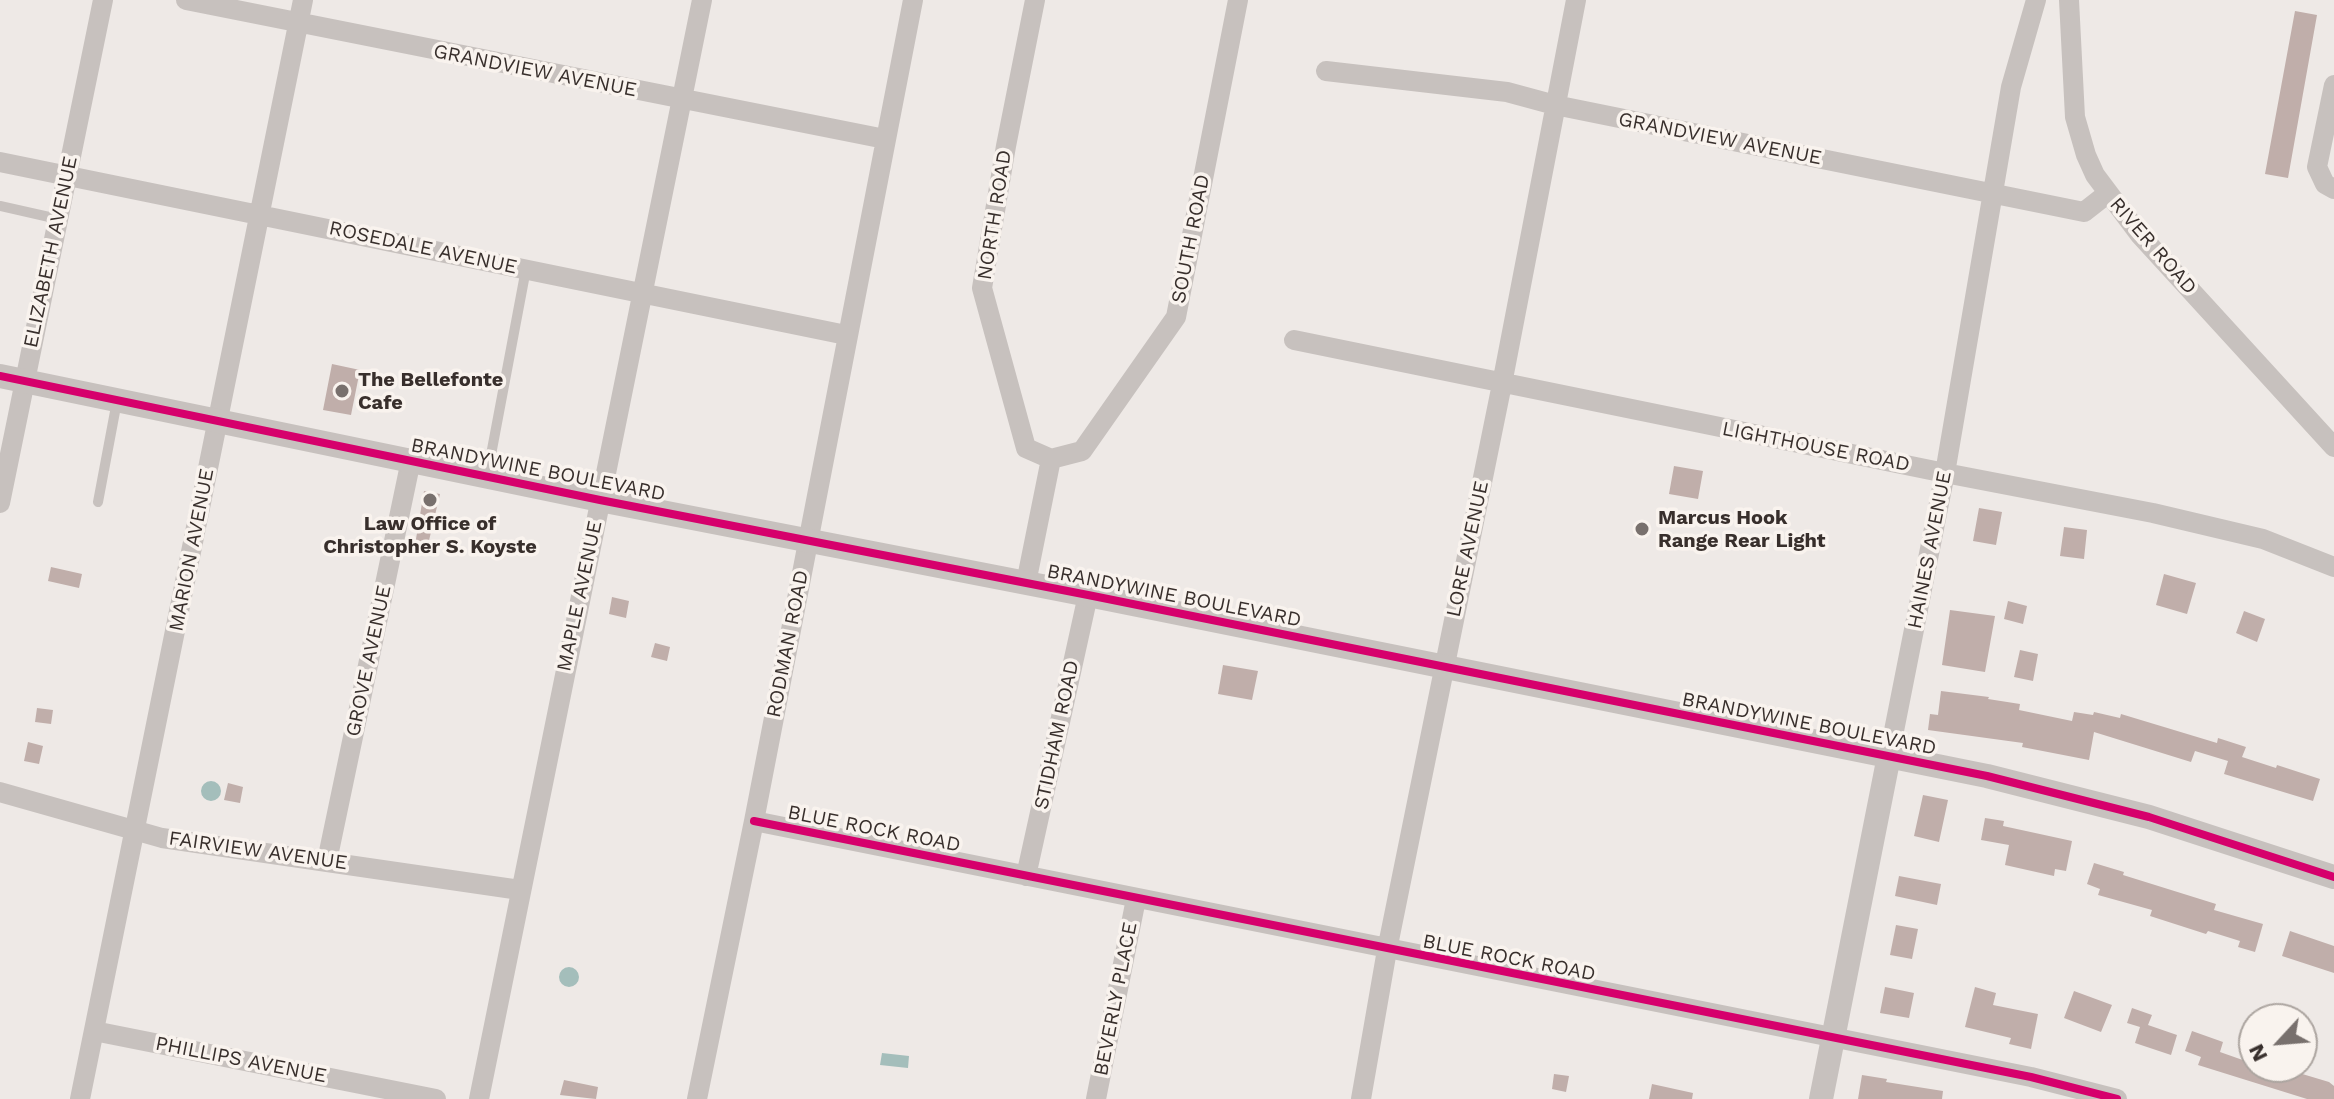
<!DOCTYPE html>
<style>
body{margin:0}
#map{position:relative;width:2334px;height:1099px;overflow:hidden;background:#eee9e6;font-family:"Work Sans",sans-serif}
canvas{display:block}
.north{position:absolute;left:2238px;top:1003px;width:80px;height:80px;box-sizing:border-box;background:#f9f3ee;border:2px solid #aca5a0;border-radius:50%;rotate:244deg;font-size:22px;font-weight:700;line-height:32px;text-align:center;color:#382f2c}
.north::after{content:'';display:block;margin:auto;width:28px;height:36px;background:#78706d;clip-path:polygon(50% 0,100% 100%,50% 72%,0 100%)}
</style>
<div id="map">
<canvas width="2334" height="1099"></canvas>
<div class="north">N</div>
</div>
<script>
const c = document.querySelector('canvas').getContext('2d');
c.lineJoin = 'round';
function fill(path, color) { c.fillStyle = color; c.fill(path, 'evenodd'); }
const toPath = rows => new Path2D(rows.map(r => 'M' + r).join(''));
function strokePath(path, color, width, dash) { c.strokeStyle = color; c.lineWidth = width; c.lineCap = dash ? 'butt' : 'round'; c.setLineDash(dash || []); c.stroke(path); }
function write(font, color, halo, rows, align = 'center') {
  c.font = font + ' "Work Sans",sans-serif'; c.lineWidth = 7; c.setLineDash([]); c.textBaseline = 'middle'; c.strokeStyle = halo; c.fillStyle = color; for (const [text, x, y, turn = 0] of rows) {
    c.save(); c.translate(x, y); c.rotate((+turn || 0) * Math.PI / 180); c.textAlign = isNaN(turn) ? turn : align; if (halo) c.strokeText(text, 0, 0); c.fillText(text, 0, 0); c.restore();
  }
}
fill(toPath([
 '201 791a10 10 0 1 1 20 0a10 10 0 1 1-20 0Z',
 '559 977a10 10 0 1 1 20 0a10 10 0 1 1-20 0Z',
 [882,1053,909,1056,908,1068,880,1065]
]), '#a4bebb');
fill(toPath([
 [2295,11,2317,15,2288,178,2265,174],
 [332,364,360,370,351,415,323,410],
 [1674,466,1703,471,1698,499,1669,494],
 [424,491,440,494,427,549,415,545],
 [1979,508,2002,512,1996,545,1973,541],
 [2064,527,2087,530,2084,559,2060,556],
 [51,567,82,574,79,588,48,581],
 [2164,574,2196,583,2187,614,2156,605],
 [612,597,629,601,626,618,609,614],
 [2008,601,2027,606,2023,624,2004,619],
 [1950,610,1995,616,1985,672,1942,665],
 [2244,611,2265,619,2257,642,2236,633],
 [655,643,670,647,667,661,651,657],
 [2020,650,2038,654,2033,681,2014,677],
 [1223,665,1258,671,1252,700,1218,694],
 [1941,691,1989,697,1988,699,2020,704,2019,710,2072,721,2074,712,2093,715,2094,712,2120,718,2121,714,2217,743,2218,738,2246,747,2242,757,2276,768,2277,765,2320,779,2313,801,2224,774,2228,761,2195,751,2191,762,2094,732,2089,760,2022,747,2023,743,1928,730,1930,714,1938,715],
 [37,708,53,710,51,724,35,722],
 [28,742,43,746,39,764,24,761],
 [228,783,243,787,240,803,224,800],
 [1923,795,1948,800,1939,842,1914,836],
 [1985,818,2004,821,2003,826,2072,841,2066,871,2055,869,2054,876,2005,865,2009,845,1981,840],
 [2094,863,2124,872,2123,875,2216,904,2214,910,2263,924,2255,952,2238,947,2240,941,2208,931,2206,934,2150,916,2152,910,2098,895,2100,889,2087,884],
 [1899,876,1941,884,1937,905,1895,896],
 [1896,925,1918,929,1912,959,1890,955],
 [2290,931,2334,946,2334,973,2282,956],
 [1885,987,1914,993,1909,1018,1880,1013],
 [1975,987,1996,993,1993,1005,2038,1014,2031,1049,2009,1044,2011,1038,1965,1027],
 [2074,991,2112,1005,2101,1032,2064,1018],
 [2132,1008,2152,1015,2148,1025,2177,1035,2171,1055,2135,1043,2140,1027,2127,1023],
 [2192,1031,2223,1042,2220,1052,2254,1064,2254,1067,2279,1067,2329,1082,2334,1086,2334,1099,2307,1099,2198,1065,2201,1057,2185,1051],
 [1554,1074,1569,1076,1566,1092,1552,1089],
 [1862,1075,1887,1079,1886,1082,1943,1091,1942,1099,1858,1099],
 [564,1080,598,1087,596,1099,560,1095],
 [1652,1084,1693,1093,1692,1099,1649,1099]
]), '#c0aeaa');
strokePath(toPath([
 [0,206,58,219],
 [487,476,526,269],
 [98,502,117,401]
]), '#c7c1be', 10);
strokePath(toPath([
 [186,0,885,139],
 [2069,0,2075,117,2086,155,2095,175,2140,235,2334,447],
 [1326,71,1507,92,1555,105,2084,212,2107,194],
 [2334,85,2317,167,2325,184,2334,189],
 [0,162,846,335],
 [1294,340,1945,473,2153,513,2263,539,2334,567],
 [1051,459,1082,451,1176,317,1238,0],
 [0,503,103,0],
 [1026,583,1051,459,1026,448,982,288,1006,146,1035,0],
 [1889,756,1945,473,2011,87,2036,0],
 [0,792,162,838,520,890],
 [754,821,2031,1077,2117,1099],
 [327,861,411,460],
 [1026,876,1088,595],
 [94,1031,436,1099],
 [80,1099,303,0],
 [479,1099,702,0],
 [697,1099,754,821,913,0],
 [1096,1099,1136,899],
 [1361,1099,1387,950,1502,384,1576,0]
]), '#c7c1be', 20);
strokePath(toPath([
 [0,376,600,500,1088,595,1987,776,2149,817,2334,877],
 [1821,1099,1889,756]
]), '#c7c1be', 24);
strokePath(toPath([
 [0,376,600,500,1088,595,1987,776,2149,817,2334,877],
 [754,821,2031,1077,2117,1099]
]), '#d6006c', 8);
for (const [x, y, r, color] of [
 [342,391,8,"#78706d"],
 [430,500,8,"#78706d"],
 [1642,529,8,"#78706d"]
]) { const dot = new Path2D(); dot.arc(x, y, r, 0, 2 * Math.PI); c.fillStyle = color; c.fill(dot); strokePath(dot, '#f9f3ee', 3); }
write('20px', '#382f2c', '#f9f3ee', [
 ["GRANDVIEW AVENUE",535,71,11],
 ["GRANDVIEW AVENUE",1720,139,11],
 ["NORTH ROAD",995,215,-81],
 ["SOUTH ROAD",1191,239,-79],
 ["RIVER ROAD",2153,246,49],
 ["ROSEDALE AVENUE",423,248,12],
 ["ELIZABETH AVENUE",51,252,-78],
 ["LIGHTHOUSE ROAD",1816,447,11],
 ["BRANDYWINE BOULEVARD",538,470,11],
 ["LORE AVENUE",1468,549,-78],
 ["MARION AVENUE",192,550,-79],
 ["HAINES AVENUE",1930,550,-79],
 ["MAPLE AVENUE",580,596,-78],
 ["BRANDYWINE BOULEVARD",1174,596,11],
 ["RODMAN ROAD",788,644,-79],
 ["GROVE AVENUE",369,661,-78],
 ["BRANDYWINE BOULEVARD",1809,724,11],
 ["STIDHAM ROAD",1057,735,-78],
 ["BLUE ROCK ROAD",874,829,11],
 ["FAIRVIEW AVENUE",258,851,8],
 ["BLUE ROCK ROAD",1509,958,11],
 ["BEVERLY PLACE",1116,999,-79],
 ["PHILLIPS AVENUE",241,1060,11]
]);
write('bold 20px', '#382f2c', '#f9f3ee', [
 ["The Bellefonte",358,380],
 ["Cafe",358,403],
 ["Marcus Hook",1658,518],
 ["Range Rear Light",1658,541],
 ["Law Office of",430,524,"center"],
 ["Christopher S. Koyste",430,547,"center"]
], 'left');
</script>
